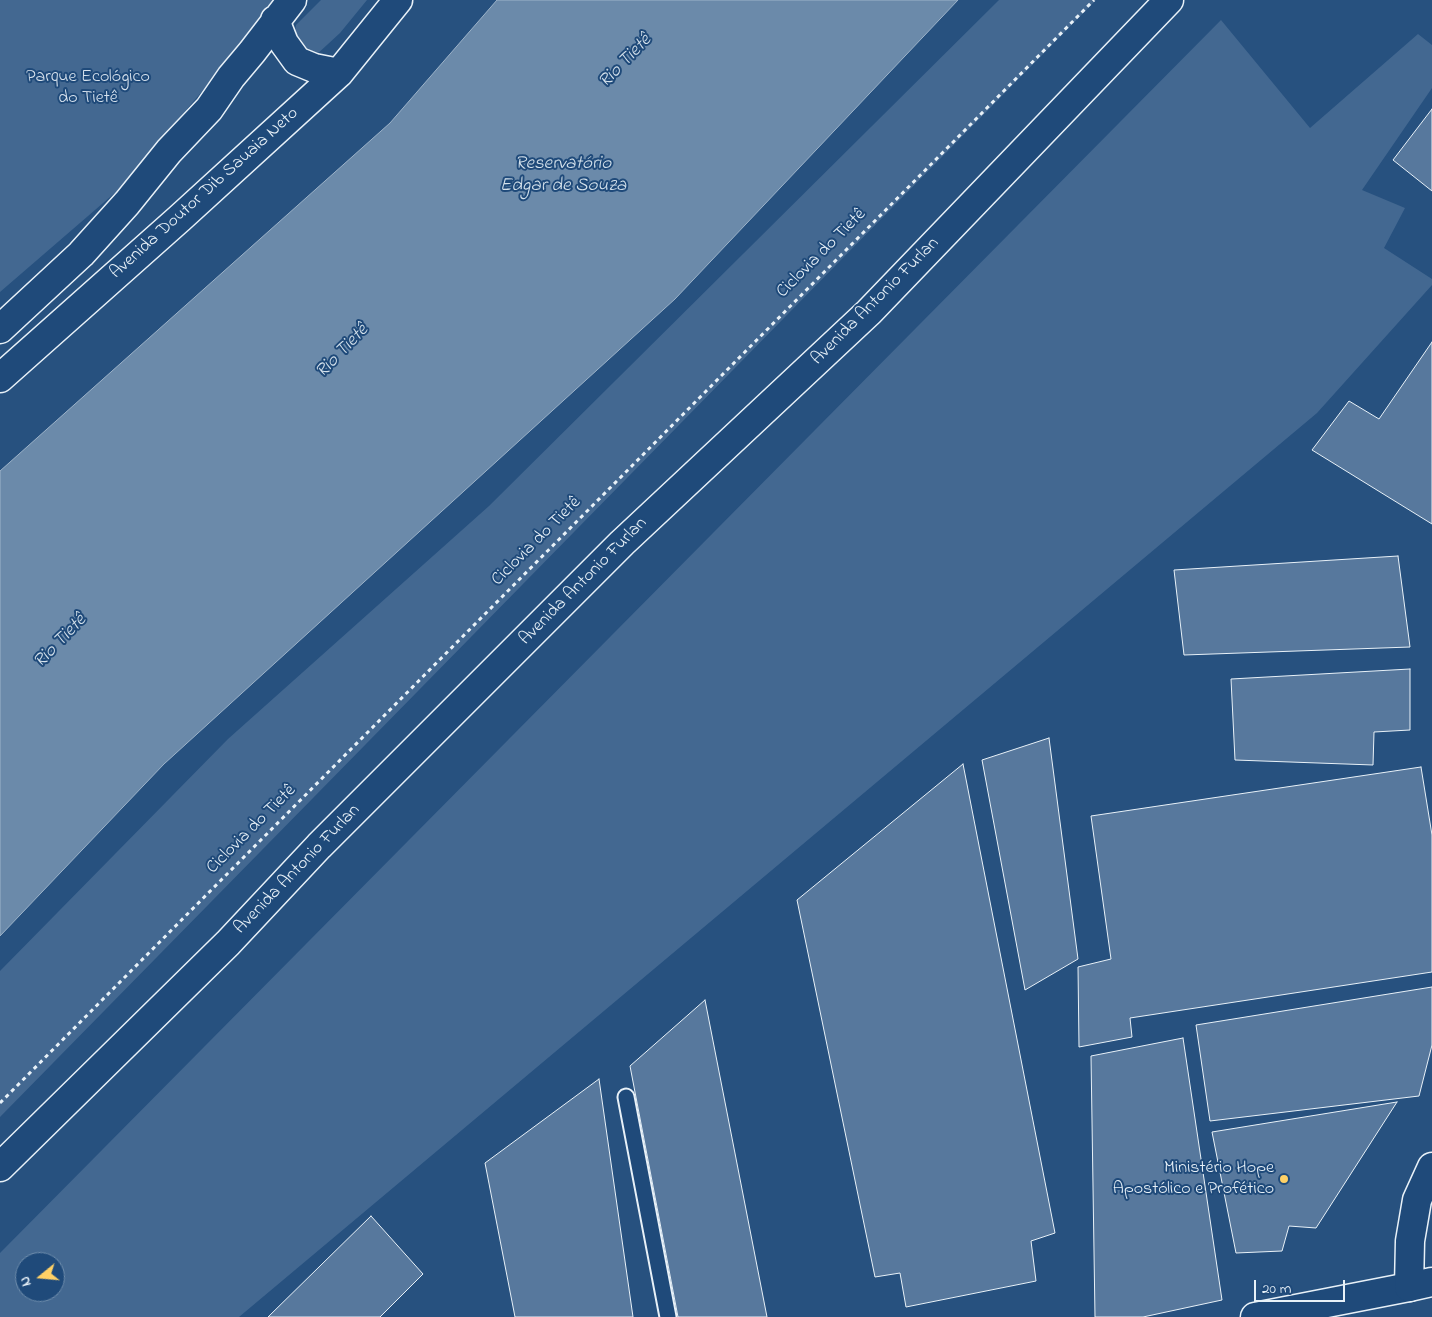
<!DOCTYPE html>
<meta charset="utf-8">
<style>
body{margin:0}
#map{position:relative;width:1432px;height:1317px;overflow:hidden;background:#27517f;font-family:"Indie Flower",sans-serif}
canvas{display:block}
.north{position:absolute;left:15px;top:1252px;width:50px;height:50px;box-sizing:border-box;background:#1f4a7a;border:1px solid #6f8dac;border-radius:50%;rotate:253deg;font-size:14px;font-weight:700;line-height:20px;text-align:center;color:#e8f1f8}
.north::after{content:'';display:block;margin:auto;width:18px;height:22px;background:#ffd166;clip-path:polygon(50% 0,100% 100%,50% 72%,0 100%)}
.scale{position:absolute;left:1254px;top:1280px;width:91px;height:22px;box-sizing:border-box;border:2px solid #e8f1f8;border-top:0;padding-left:6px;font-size:15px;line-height:18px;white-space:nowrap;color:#e8f1f8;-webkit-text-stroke:4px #1f4a7a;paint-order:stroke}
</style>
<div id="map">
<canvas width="1432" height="1317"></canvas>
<div class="north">N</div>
<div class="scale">20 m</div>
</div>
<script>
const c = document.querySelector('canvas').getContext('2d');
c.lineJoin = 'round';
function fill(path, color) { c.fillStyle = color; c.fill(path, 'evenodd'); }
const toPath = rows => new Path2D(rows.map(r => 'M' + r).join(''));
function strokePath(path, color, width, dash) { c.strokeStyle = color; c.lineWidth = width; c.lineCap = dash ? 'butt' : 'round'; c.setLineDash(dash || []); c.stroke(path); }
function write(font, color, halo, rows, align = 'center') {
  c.font = font + ' "Indie Flower",sans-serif'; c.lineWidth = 4; c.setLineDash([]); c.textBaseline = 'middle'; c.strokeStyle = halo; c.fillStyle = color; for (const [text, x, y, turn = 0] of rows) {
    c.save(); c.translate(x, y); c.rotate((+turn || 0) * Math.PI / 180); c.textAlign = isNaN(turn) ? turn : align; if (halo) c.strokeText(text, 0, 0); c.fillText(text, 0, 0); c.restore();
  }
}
fill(toPath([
 [0,0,280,0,117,191,0,292],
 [321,0,367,0,340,33,315,56,296,50,294,40,296,25],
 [999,0,1096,0,0,1117,0,971,228,739,489,506],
 [1221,20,1310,128,1418,34,1432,45,1432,88,1362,190,1405,208,1384,248,1432,279,1432,285,1317,413,239,1317,0,1317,0,1253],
 [25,1262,55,1262,55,1292,25,1292]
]), '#436891');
const water = toPath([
 [497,0,958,0,675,299,164,764,0,936,0,471,390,123,497,0]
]);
fill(water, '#6b8aaa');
strokePath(water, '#9db3c9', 1);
const building = toPath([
 [1432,109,1432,191,1393,160,1432,109],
 [1432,342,1432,524,1312,450,1349,401,1379,419,1432,342],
 [1398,556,1410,647,1184,655,1174,570,1398,556],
 [1410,669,1410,730,1374,732,1373,765,1235,760,1231,679,1410,669],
 [1049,738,1078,959,1025,990,982,760,1049,738],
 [963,764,1055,1233,1031,1241,1036,1281,906,1307,900,1273,875,1277,797,900,963,764],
 [1421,767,1432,835,1432,972,1130,1018,1132,1037,1079,1047,1078,967,1111,959,1091,816,1421,767],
 [1432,987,1432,1045,1419,1096,1210,1121,1196,1025,1432,987],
 [705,1000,767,1317,678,1317,630,1066,705,1000],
 [1183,1038,1222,1300,1143,1317,1095,1317,1091,1056,1183,1038],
 [599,1079,633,1317,515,1317,485,1163,599,1079],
 [1397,1102,1316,1228,1289,1226,1282,1251,1236,1253,1212,1132,1397,1102],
 [371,1216,423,1274,380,1317,268,1317,371,1216]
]);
fill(building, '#57789d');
strokePath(building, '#e8f1f8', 1);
const lane = toPath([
 [626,1097,668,1317]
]);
const street = toPath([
 [1255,1317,1409,1287]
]);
const secondary = toPath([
 [275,20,284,43,297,61,314,68,339,73],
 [0,329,81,254,127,203,169,151,209,109,231,77,252,52,292,0],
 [0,378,180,218,339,73,398,0],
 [0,1167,228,943,319,846,622,543,869,312,1169,0],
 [1432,1167,1417,1200,1410,1241,1409,1287,1432,1282]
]);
strokePath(lane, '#e8f1f8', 19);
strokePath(street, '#e8f1f8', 31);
strokePath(secondary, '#e8f1f8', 31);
strokePath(toPath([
 [0,1103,1094,0]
]), '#e8f1f8', 3, [4, 4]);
strokePath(lane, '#1f4a7a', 15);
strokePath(street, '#1f4a7a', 28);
strokePath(secondary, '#1f4a7a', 28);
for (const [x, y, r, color] of [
 [1284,1179,5,"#ffd166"]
]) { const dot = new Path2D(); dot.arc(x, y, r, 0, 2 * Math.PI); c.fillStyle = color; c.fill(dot); strokePath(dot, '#1f4a7a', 2); }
write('18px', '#d8e3ee', '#1f4a7a', [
 ["Parque Ecológico",88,78],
 ["do Tietê",88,99]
]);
write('18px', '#e8f1f8', '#1f4a7a', [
 ["Avenida Doutor Dib Sauaia Neto",205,194,-42],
 ["Ciclovia do Tietê",822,254,-45],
 ["Avenida Antonio Furlan",876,302,-45],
 ["Ciclovia do Tietê",537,542,-45],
 ["Avenida Antonio Furlan",584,582,-45],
 ["Ciclovia do Tietê",252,830,-45],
 ["Avenida Antonio Furlan",298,870,-46]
]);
write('18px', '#e8f1f8', '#1f4a7a', [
 ["Ministério Hope",1274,1169],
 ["Apostólico e Profético",1274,1190]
], 'right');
write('italic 19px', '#d5e2ec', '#1f4a7a', [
 ["Rio Tietê",626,62,-46],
 ["Reservatório",563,165],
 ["Edgar de Souza",563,187],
 ["Rio Tietê",343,352,-46],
 ["Rio Tietê",61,642,-46]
]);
</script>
